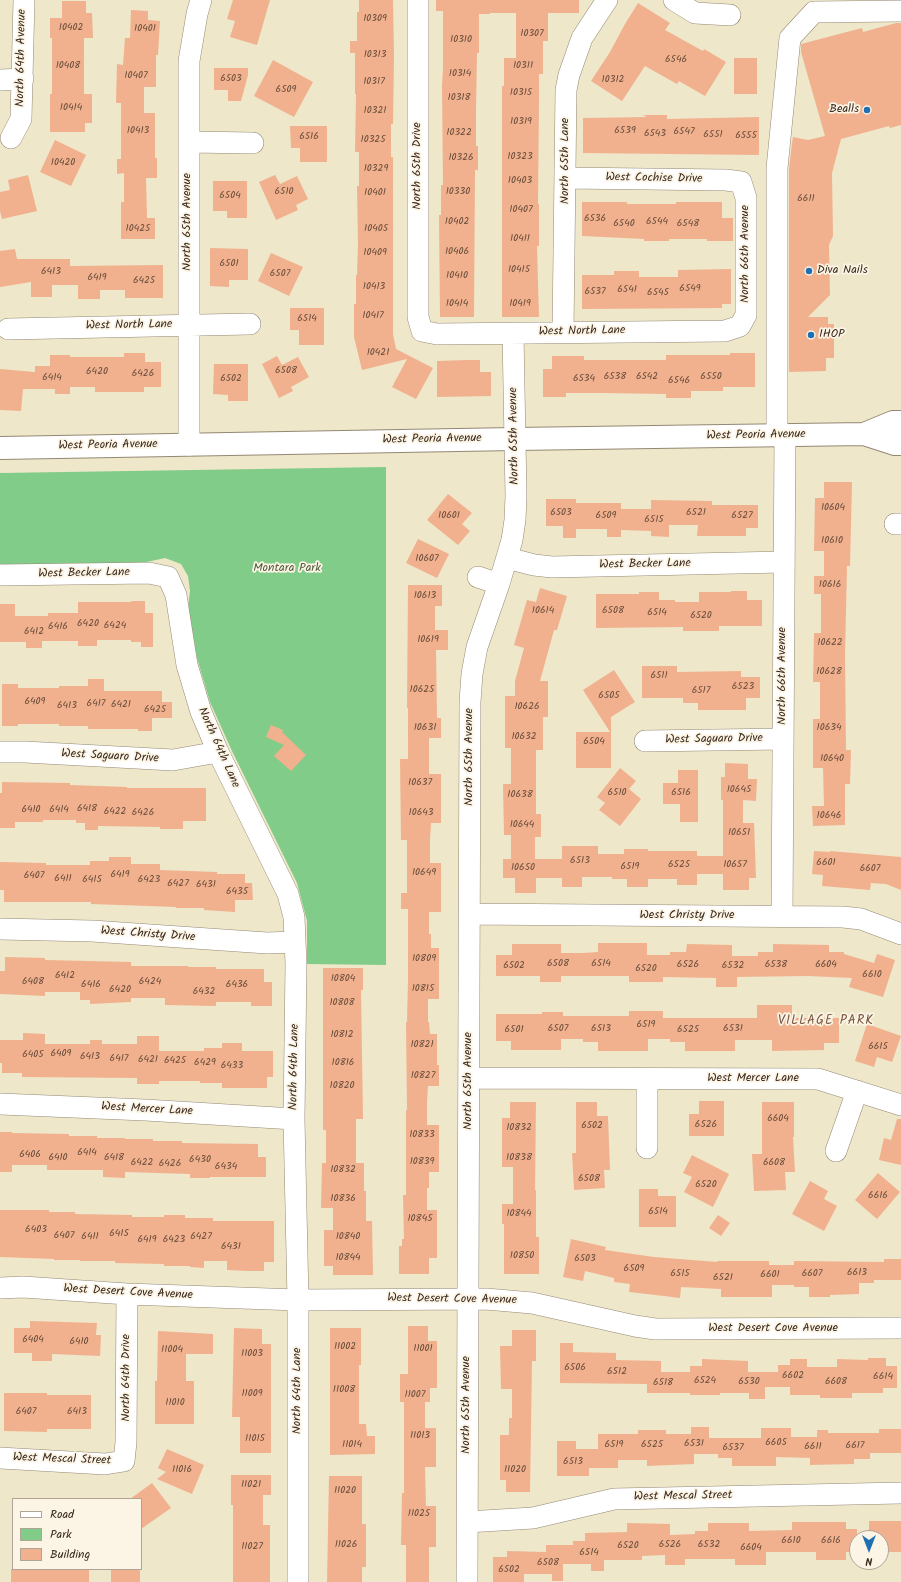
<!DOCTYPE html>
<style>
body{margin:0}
#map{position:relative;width:901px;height:1582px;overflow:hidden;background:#eee7ca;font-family:Kalam,sans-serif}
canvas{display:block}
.legend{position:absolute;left:12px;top:1498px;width:130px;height:72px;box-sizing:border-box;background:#fcf5e5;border:1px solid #afa495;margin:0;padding:5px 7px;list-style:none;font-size:12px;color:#3b2a1e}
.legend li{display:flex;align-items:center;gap:8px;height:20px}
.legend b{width:20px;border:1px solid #afa495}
.north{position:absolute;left:849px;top:1530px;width:40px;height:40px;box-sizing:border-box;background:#fcf5e5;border:1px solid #afa495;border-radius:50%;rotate:180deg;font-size:11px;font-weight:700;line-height:16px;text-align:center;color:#3b2a1e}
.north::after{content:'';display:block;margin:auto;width:14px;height:18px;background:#1f6fb2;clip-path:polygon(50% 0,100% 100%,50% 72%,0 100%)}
</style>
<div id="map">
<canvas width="901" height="1582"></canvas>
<ul class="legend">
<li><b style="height:5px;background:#fff"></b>Road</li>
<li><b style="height:11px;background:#82cc89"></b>Park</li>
<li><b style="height:11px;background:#f1b18e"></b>Building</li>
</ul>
<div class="north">N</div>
</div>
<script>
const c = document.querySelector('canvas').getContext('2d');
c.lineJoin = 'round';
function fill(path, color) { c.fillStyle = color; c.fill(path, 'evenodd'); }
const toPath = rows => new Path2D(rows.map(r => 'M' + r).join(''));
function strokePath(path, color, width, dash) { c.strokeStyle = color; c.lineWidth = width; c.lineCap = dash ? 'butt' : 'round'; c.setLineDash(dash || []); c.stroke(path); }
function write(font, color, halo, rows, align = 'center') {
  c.font = font + ' Kalam,sans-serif'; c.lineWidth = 3.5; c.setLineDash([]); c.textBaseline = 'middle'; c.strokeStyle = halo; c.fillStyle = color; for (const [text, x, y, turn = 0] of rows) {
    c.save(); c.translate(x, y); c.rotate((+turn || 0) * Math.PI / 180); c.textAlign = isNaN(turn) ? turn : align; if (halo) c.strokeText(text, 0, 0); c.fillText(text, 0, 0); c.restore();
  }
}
fill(toPath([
 [386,467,386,965,307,964,307,921,297,883,232,751,210,702,197,658,188,608,190,591,188,576,181,564,165,558,142,563,0,565,0,473]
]), '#82cc89');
fill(toPath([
 [233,0,270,0,257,45,230,37,235,21,227,19],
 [359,0,393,0,394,56,393,124,391,124,391,157,393,157,393,334,396,349,433,368,416,399,392,387,407,359,362,370,354,337,354,304,356,304,356,275,357,275,358,245,357,186,359,186,359,152,355,152,356,94,355,94,355,53,350,53,350,41,357,41,357,12,359,12],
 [436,0,579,0,579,13,548,13,548,41,543,41,543,74,539,74,539,100,538,204,539,204,539,246,537,246,539,317,502,317,502,86,504,86,504,58,516,58,516,13,490,13,490,14,479,14,479,53,477,53,476,111,476,146,478,146,478,170,475,170,474,317,440,317,439,215,441,215,441,185,443,185,442,86,443,68,443,11,436,11],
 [62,1,86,1,86,13,92,13,93,38,84,38,84,94,92,94,92,123,85,123,85,132,50,132,50,94,52,94,52,38,50,38,50,18,62,18],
 [638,3,670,23,665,30,703,51,704,49,726,62,705,96,679,81,677,84,645,66,622,101,591,81,610,52,625,24],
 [131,10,148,11,148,20,160,21,158,55,156,55,156,87,144,87,144,113,155,113,155,158,157,158,157,178,146,178,147,218,155,218,155,239,121,239,121,202,124,202,124,173,117,174,117,159,121,159,121,103,116,103,117,64,123,65,125,38,130,38],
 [896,23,901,23,901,125,890,128,889,126,841,139,832,173,833,236,829,245,830,295,808,317,828,317,828,324,834,324,834,358,826,358,826,371,789,372,789,169,792,143,793,137,808,140,825,136,801,52,801,44,862,28,863,32],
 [734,58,757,58,757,94,734,94],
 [273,60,313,82,294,117,254,96],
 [214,68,248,68,248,75,241,101,228,101,228,90,214,90],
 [643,115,667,115,667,119,759,117,759,155,583,153,583,118,647,117],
 [290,126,327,126,327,162,300,162,300,148,291,148],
 [55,140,86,155,71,186,40,172],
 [28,175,37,211,2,219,0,211,0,192,10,190,8,180],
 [275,175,280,184,297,176,308,199,296,205,298,210,276,220,259,182],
 [213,181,247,181,247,218,227,218,227,211,213,211],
 [582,202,627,202,627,204,676,204,676,202,722,202,722,218,733,218,733,241,707,241,707,239,669,239,669,241,644,241,644,239,582,236],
 [210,248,248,249,248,280,229,280,229,287,210,286],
 [15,249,17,259,70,259,70,266,163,265,163,298,125,298,125,290,100,290,100,299,78,299,78,285,52,285,52,297,31,297,31,282,0,287,0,251],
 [271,253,303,267,289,296,258,281],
 [731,269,731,304,722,304,722,308,582,309,582,275,614,275,614,271,639,271,639,277,678,277,678,270],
 [290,308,324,308,324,345,299,345,299,330,290,330],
 [124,353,145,353,145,362,161,362,161,387,144,387,144,392,95,392,95,387,70,387,70,394,55,394,55,389,23,389,21,411,0,410,0,369,35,372,35,366,50,366,50,355,70,355,70,357,124,357],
 [730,353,755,353,755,387,723,387,723,391,691,391,691,398,666,398,666,394,603,393,566,393,566,397,543,397,543,369,552,369,552,356,584,356,584,360,666,360,666,355,730,355],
 [277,356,282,365,298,357,309,377,291,387,293,391,279,398,262,364],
 [467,360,480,360,480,372,491,372,491,396,437,397,437,361],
 [214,364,248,364,248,401,228,401,228,395,213,394],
 [824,482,852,482,850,566,847,566,845,654,846,750,851,750,850,784,845,784,845,825,813,826,812,806,824,806,823,768,813,768,813,719,820,719,820,682,813,682,814,633,821,633,821,594,814,594,814,576,824,576,824,551,814,551,815,498,824,498],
 [448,494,472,513,462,524,470,531,458,545,427,520],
 [546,499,576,499,576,503,621,503,621,509,651,509,651,500,712,501,712,505,758,505,758,528,746,528,746,536,697,536,698,525,669,525,669,537,651,536,651,531,621,530,621,537,607,537,607,529,576,529,576,538,563,538,563,526,546,526],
 [418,539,449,554,437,578,406,563],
 [408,585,442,585,442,606,435,606,435,630,448,630,448,650,436,650,437,718,441,718,441,738,429,738,429,774,441,774,441,823,431,823,430,840,430,863,441,863,441,912,429,912,429,934,431,934,431,948,439,948,439,999,428,999,428,1022,429,1022,430,1034,437,1034,437,1065,439,1065,439,1086,428,1086,427,1102,427,1125,439,1125,439,1172,429,1172,429,1188,427,1188,427,1210,437,1210,437,1258,429,1258,429,1274,399,1274,399,1246,402,1246,402,1239,404,1239,403,1195,406,1195,406,1110,407,1110,406,1022,407,1022,408,979,408,909,401,909,401,893,407,893,407,840,401,840,400,759,408,759,408,708,407,708],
 [540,588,567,596,557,630,554,630,540,681,548,681,548,717,543,717,543,750,536,750,536,814,541,814,541,837,535,837,535,859,562,859,562,846,598,846,598,854,624,854,624,849,648,849,648,851,697,851,697,856,723,856,723,800,721,800,721,777,725,777,725,763,748,764,748,779,757,779,756,801,743,800,743,823,754,823,756,878,749,878,749,890,723,890,723,874,697,874,697,885,677,885,677,879,648,879,648,887,627,887,627,879,612,879,612,877,582,877,582,887,562,887,562,878,536,878,536,893,515,893,515,878,503,878,503,859,511,859,511,835,504,835,503,784,511,784,511,748,505,748,505,696,515,696,515,681,524,648,514,645,527,600,536,602],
 [731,591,747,591,747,600,762,600,762,626,719,626,719,631,683,631,683,627,596,628,596,594,639,594,639,592,659,592,659,600,675,600,675,602,699,602,699,592,731,592],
 [131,601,145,601,145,613,153,613,153,647,141,647,141,642,131,642,131,640,97,640,97,646,78,646,78,641,42,641,42,648,26,648,26,642,0,642,0,604,15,604,15,616,48,616,48,613,78,613,78,602,131,602],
 [642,666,677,666,677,672,741,671,741,677,760,677,760,698,746,698,746,710,698,710,698,703,683,703,683,698,642,698],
 [614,670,635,702,611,717,611,768,576,768,576,732,610,732,583,690],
 [88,679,104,679,104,691,162,691,162,702,172,702,172,718,152,718,152,731,138,731,138,729,88,729,88,726,59,726,59,724,18,724,18,726,2,726,2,684,18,684,18,688,59,688,59,686,88,686],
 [271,725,283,730,282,732,306,755,291,771,274,756,284,745,266,737],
 [620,768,636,781,629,789,641,799,620,826,599,810,605,803,597,797],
 [678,770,698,770,698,822,680,822,680,804,663,804,663,783,678,783],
 [2,782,70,783,70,785,127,787,127,788,206,788,206,821,183,821,183,829,160,829,160,827,98,826,98,830,85,830,85,823,76,823,76,820,43,820,43,822,15,822,15,828,0,828,0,793,2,793],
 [814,851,830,852,830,851,901,857,901,890,886,884,871,883,870,890,822,886,823,875,812,874],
 [109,857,131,857,131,864,160,864,160,870,217,872,217,874,245,874,245,883,252,883,253,900,235,900,235,912,204,910,204,908,176,908,176,907,91,904,91,902,4,902,4,890,0,890,0,862,46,863,46,865,90,865,90,861,109,861],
 [598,943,647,943,647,955,670,955,670,952,686,952,687,944,732,945,732,956,758,956,758,952,773,952,773,944,829,945,829,952,844,952,844,954,874,963,877,954,895,960,883,997,849,987,852,978,808,976,737,977,737,987,716,987,716,978,663,977,663,982,629,982,629,976,561,976,561,982,540,982,540,976,496,976,496,955,512,955,512,944,561,944,561,953,583,953,598,952],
 [5,957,45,958,45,960,131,962,131,966,188,966,188,967,216,967,216,969,264,969,264,982,272,982,272,1006,251,1006,251,1002,216,1002,216,1006,165,1005,165,998,131,998,131,1002,90,1004,90,1000,80,1000,80,992,45,992,45,996,0,994,0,971,5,971],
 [323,968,363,968,363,990,361,990,363,1119,356,1119,356,1163,364,1163,364,1191,366,1191,366,1221,372,1221,373,1275,333,1275,333,1266,324,1266,324,1230,333,1230,333,1208,321,1208,322,1163,326,1163,326,1130,323,1130],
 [757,1005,792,1005,792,1018,839,1018,839,1043,824,1043,824,1050,772,1051,772,1040,735,1040,735,1051,685,1051,685,1042,670,1042,670,1039,648,1039,648,1051,598,1051,598,1042,583,1042,583,1039,561,1039,561,1050,511,1050,511,1041,496,1041,496,1014,542,1014,542,1012,563,1012,563,1016,629,1016,629,1011,663,1011,663,1018,757,1018],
 [867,1024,901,1036,892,1062,877,1057,874,1067,855,1061],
 [23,1033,45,1034,45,1044,90,1044,90,1040,102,1040,102,1044,137,1044,137,1036,159,1036,159,1051,204,1051,204,1048,222,1048,222,1043,242,1043,242,1051,273,1051,273,1077,267,1077,267,1088,222,1088,222,1083,200,1083,200,1081,159,1081,159,1084,137,1084,137,1078,22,1077,22,1073,2,1073,2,1063,0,1063,0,1040,23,1040],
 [699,1101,724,1101,724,1136,689,1136,689,1114,699,1114],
 [510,1102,536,1102,535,1190,536,1190,536,1237,539,1237,539,1274,504,1274,504,1224,502,1224,502,1204,513,1204,513,1167,502,1167,502,1118,510,1118],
 [576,1102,597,1102,597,1116,608,1116,610,1170,604,1170,605,1188,574,1190,572,1153,576,1153],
 [762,1102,794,1102,794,1137,793,1137,795,1172,785,1172,786,1190,754,1191,752,1154,762,1154],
 [897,1119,901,1119,901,1165,879,1160,884,1138,891,1140],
 [0,1132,12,1132,12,1133,69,1134,69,1136,97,1136,97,1138,125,1138,125,1139,153,1139,153,1141,182,1141,182,1143,258,1144,258,1157,266,1157,266,1177,210,1177,210,1178,190,1178,190,1174,125,1172,125,1178,103,1177,103,1170,47,1170,47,1165,12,1165,12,1172,0,1172],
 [692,1155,729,1174,713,1207,684,1192,692,1177,683,1173],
 [878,1173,900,1192,877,1219,855,1200],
 [810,1181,828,1191,824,1199,837,1206,824,1231,792,1214],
 [639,1189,658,1189,658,1196,676,1196,676,1227,639,1227],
 [0,1210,49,1210,49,1212,75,1212,75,1214,132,1215,132,1217,164,1217,164,1215,185,1215,185,1218,213,1218,213,1221,274,1221,274,1262,264,1262,264,1271,249,1271,227,1270,227,1261,204,1261,204,1268,190,1267,190,1266,164,1266,164,1264,115,1263,115,1261,80,1261,80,1260,54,1260,54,1259,0,1257],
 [718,1215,730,1223,721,1236,709,1228],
 [571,1239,606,1247,605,1250,654,1257,717,1262,717,1261,769,1261,769,1265,794,1265,794,1261,884,1262,884,1259,901,1259,901,1280,874,1280,874,1283,859,1283,859,1294,830,1295,830,1297,809,1297,809,1287,794,1287,794,1285,772,1285,772,1297,721,1297,721,1289,681,1287,680,1298,664,1296,629,1292,630,1284,614,1282,614,1278,585,1271,583,1281,563,1277],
 [30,1321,97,1323,96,1335,101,1335,100,1356,52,1354,52,1361,32,1361,32,1353,14,1353,14,1328,30,1328],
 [408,1326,428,1326,428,1341,437,1341,437,1388,430,1388,430,1402,425,1402,425,1428,436,1428,436,1467,425,1467,426,1506,436,1506,436,1547,429,1547,429,1582,406,1582,406,1545,401,1545,402,1493,404,1493,404,1402,400,1402,400,1374,408,1374],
 [234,1328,262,1329,262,1344,271,1344,271,1453,240,1453,240,1417,232,1417],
 [330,1328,361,1328,361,1365,359,1365,359,1424,366,1424,367,1436,375,1436,375,1454,330,1455],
 [512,1330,536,1330,536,1361,532,1361,530,1492,506,1492,506,1480,500,1480,500,1435,509,1435,509,1418,512,1418,512,1389,501,1389,500,1346,512,1346],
 [158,1331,213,1334,213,1354,186,1354,186,1381,194,1381,194,1424,155,1424,155,1381,157,1381],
 [560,1343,573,1343,573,1352,616,1353,616,1360,661,1361,661,1372,690,1372,690,1366,702,1366,702,1359,748,1361,748,1372,778,1372,778,1365,790,1365,790,1359,807,1359,807,1367,837,1367,837,1359,868,1360,868,1358,886,1358,886,1366,897,1366,897,1388,883,1388,883,1393,852,1393,852,1398,820,1398,820,1395,790,1395,790,1387,765,1387,765,1399,749,1399,749,1393,720,1393,720,1395,690,1395,690,1393,647,1393,647,1384,560,1383],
 [4,1393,47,1393,47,1395,91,1395,91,1429,47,1429,47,1432,4,1431],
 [691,1427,709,1427,709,1438,761,1438,761,1428,791,1428,791,1437,817,1437,817,1430,828,1430,828,1433,879,1433,879,1429,901,1429,901,1453,870,1453,870,1459,854,1459,854,1464,810,1465,810,1458,776,1457,776,1466,732,1466,732,1458,718,1458,718,1454,694,1454,694,1464,647,1466,647,1460,618,1460,618,1468,589,1468,589,1476,557,1476,557,1441,576,1441,576,1449,598,1449,598,1434,638,1434,638,1430,666,1430,666,1434,691,1434],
 [167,1449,204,1465,192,1494,157,1479,166,1472,158,1468],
 [231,1475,271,1475,271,1495,263,1495,263,1525,270,1525,270,1582,233,1582,233,1505,231,1505],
 [329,1476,362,1476,362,1524,366,1524,366,1567,362,1567,362,1582,327,1582],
 [152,1483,171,1508,141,1529,141,1499,130,1499],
 [869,1521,901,1521,901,1552,881,1552,881,1538,869,1538],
 [792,1522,846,1522,846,1529,857,1529,857,1552,846,1552,846,1560,816,1560,816,1552,766,1552,766,1565,735,1565,735,1559,685,1559,685,1565,665,1565,665,1555,642,1556,642,1560,604,1560,604,1571,591,1571,591,1564,563,1564,563,1581,552,1581,552,1574,524,1574,524,1582,493,1582,493,1557,507,1557,507,1551,546,1552,546,1545,573,1545,573,1541,585,1541,585,1533,627,1532,627,1523,670,1524,670,1535,695,1534,695,1531,708,1531,708,1523,749,1523,749,1531,792,1530],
 [11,1569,89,1569,89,1582,11,1582],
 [111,1569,140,1569,140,1582,111,1582]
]), '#f1b18e');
const minor = toPath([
 [418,0,418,317,422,331,437,334,725,331,740,326,746,315,746,198,741,182,726,180,566,178],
 [674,0,695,13,730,15],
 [0,80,23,79],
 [11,138,21,119,24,0],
 [189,142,253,143],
 [8,329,250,324],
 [563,332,566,90,569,75,582,38,607,0],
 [777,435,777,168,790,38,814,12,901,11],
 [189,445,189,61,197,14,201,0],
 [895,524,901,524],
 [507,558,534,565,552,567,784,562],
 [0,575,149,573,168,577,176,595,187,665,201,712,218,752,288,894,294,917,296,964,294,1119,298,1300,298,1582],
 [478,577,499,584],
 [645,741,783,739],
 [0,752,25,752,173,760,218,752],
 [470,914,843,917,861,919,901,934],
 [782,916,785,435],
 [0,929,92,931,267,943,295,942],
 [469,1078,818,1079,901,1105],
 [0,1104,145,1110,294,1119],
 [647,1148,647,1079],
 [836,1151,857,1091],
 [0,1288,23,1287,127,1294,298,1300,486,1299,532,1303,635,1326,655,1329,901,1328],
 [0,1458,105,1464,124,1461,126,1442,127,1294],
 [467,1522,533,1518,614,1499,901,1493],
 [467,1582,470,702,472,674,477,647,499,584,512,540,515,520,516,496,513,333]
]);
const major = toPath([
 [864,434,893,422,901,422],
 [0,448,515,439,864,434,895,444,901,444]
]);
strokePath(minor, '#948874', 22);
strokePath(major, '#948874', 24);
strokePath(minor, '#fff', 21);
strokePath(major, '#fff', 22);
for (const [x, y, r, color] of [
 [867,110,4,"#1f6fb2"],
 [809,271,4,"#1f6fb2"],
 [811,335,4,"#1f6fb2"]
]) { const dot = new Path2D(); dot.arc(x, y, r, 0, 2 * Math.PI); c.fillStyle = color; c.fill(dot); strokePath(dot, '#fcf5e5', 1.5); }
write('10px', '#684c3a', null, [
 ["10309",375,19],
 ["10402",71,28],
 ["10401",145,29],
 ["10307",532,34],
 ["10310",461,40],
 ["10313",375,55],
 ["6546",676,60],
 ["10408",68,66],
 ["10311",523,66],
 ["10314",460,74],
 ["10407",136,76],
 ["6503",231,79],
 ["10312",613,80],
 ["10317",374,82],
 ["6509",286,90],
 ["10315",521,93],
 ["10318",459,98],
 ["10414",71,108],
 ["10321",375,111],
 ["10319",521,122],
 ["10413",138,131],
 ["6539",625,131],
 ["6547",684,132],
 ["10322",459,133],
 ["6543",655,134],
 ["6551",713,135],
 ["6555",746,136],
 ["6516",309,137],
 ["10325",373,140],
 ["10323",520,157],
 ["10326",461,158],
 ["10420",63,163],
 ["10329",376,169],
 ["10403",520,181],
 ["6510",284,192],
 ["10330",458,192],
 ["10401",375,193],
 ["6504",230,196],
 ["6611",806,199],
 ["10407",521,210],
 ["6536",595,219],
 ["10402",457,222],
 ["6544",657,222],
 ["6540",624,224],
 ["6548",688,224],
 ["10425",138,229],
 ["10405",376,229],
 ["10411",520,239],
 ["10406",457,252],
 ["10409",375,253],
 ["6501",229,264],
 ["10415",519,270],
 ["6413",51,272],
 ["6507",280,274],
 ["10410",457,276],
 ["6419",97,278],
 ["6425",144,281],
 ["10413",374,287],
 ["6549",690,289],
 ["6541",627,290],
 ["6537",595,292],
 ["6545",658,293],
 ["10414",457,304],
 ["10419",520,304],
 ["10417",373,316],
 ["6514",307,319],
 ["10421",378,353],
 ["6508",286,371],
 ["6420",97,372],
 ["6426",143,374],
 ["6538",615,377],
 ["6542",647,377],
 ["6550",711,377],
 ["6414",52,378],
 ["6502",231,379],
 ["6534",584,379],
 ["6546",679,381],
 ["10604",833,508],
 ["6503",561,513],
 ["6521",696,513],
 ["10601",449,516],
 ["6509",606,516],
 ["6527",742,516],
 ["6515",654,520],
 ["10610",832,541],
 ["10607",427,559],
 ["10616",830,585],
 ["10613",425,596],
 ["10614",543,611],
 ["6508",613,611],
 ["6514",657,613],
 ["6520",701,616],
 ["6420",88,624],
 ["6424",115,626],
 ["6416",58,627],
 ["6412",34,632],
 ["10619",428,640],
 ["10622",830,643],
 ["10628",829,672],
 ["6511",659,676],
 ["6523",743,687],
 ["10625",422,690],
 ["6517",701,691],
 ["6505",609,696],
 ["6409",35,702],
 ["6417",96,704],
 ["6421",121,705],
 ["6413",67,706],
 ["10626",527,707],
 ["6425",155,710],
 ["10631",425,728],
 ["10634",829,728],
 ["10632",524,737],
 ["6504",594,742],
 ["10640",832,759],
 ["10637",420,783],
 ["10645",739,790],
 ["6510",617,793],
 ["6516",681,793],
 ["10638",520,795],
 ["6418",87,809],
 ["6410",31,810],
 ["6414",59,810],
 ["6422",115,812],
 ["6426",143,813],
 ["10643",421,813],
 ["10646",829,816],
 ["10644",522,825],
 ["10651",739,833],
 ["6513",580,861],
 ["6601",826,863],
 ["6525",679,865],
 ["10657",735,865],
 ["6519",630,867],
 ["10650",523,868],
 ["6607",870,869],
 ["10649",424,873],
 ["6419",120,875],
 ["6407",34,876],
 ["6411",63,879],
 ["6415",92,880],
 ["6423",149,880],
 ["6427",178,884],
 ["6431",206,885],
 ["6435",237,892],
 ["10809",424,959],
 ["6508",558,964],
 ["6514",601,964],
 ["6526",688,965],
 ["6538",776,965],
 ["6604",826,965],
 ["6502",514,966],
 ["6532",733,966],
 ["6520",646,969],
 ["6610",872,975],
 ["6412",65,976],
 ["10804",343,979],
 ["6408",33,982],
 ["6424",150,982],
 ["6416",91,985],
 ["6436",237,985],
 ["10815",423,989],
 ["6420",120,990],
 ["6432",204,992],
 ["10808",342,1003],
 ["6519",646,1025],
 ["6507",558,1029],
 ["6513",601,1029],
 ["6531",733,1029],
 ["6501",514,1030],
 ["6525",688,1030],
 ["10812",342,1035],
 ["10821",422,1045],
 ["6615",878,1047],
 ["6409",61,1054],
 ["6405",33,1055],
 ["6413",90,1057],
 ["6417",119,1059],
 ["6421",148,1060],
 ["6425",175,1061],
 ["6429",205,1063],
 ["10816",343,1063],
 ["6433",232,1066],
 ["10827",423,1076],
 ["10820",342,1086],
 ["6604",778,1119],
 ["6526",706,1125],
 ["6502",592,1126],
 ["10832",519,1128],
 ["10833",422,1135],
 ["6414",87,1153],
 ["6406",30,1155],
 ["6410",58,1158],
 ["6418",114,1158],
 ["10838",519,1158],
 ["6430",200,1160],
 ["10839",422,1162],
 ["6422",142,1163],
 ["6608",774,1163],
 ["6426",170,1164],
 ["6434",226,1167],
 ["10832",343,1170],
 ["6508",589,1179],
 ["6520",706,1185],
 ["6616",878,1196],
 ["10836",343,1199],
 ["6514",658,1212],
 ["10844",519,1214],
 ["10845",420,1219],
 ["6403",36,1230],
 ["6415",119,1234],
 ["6407",64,1236],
 ["6411",90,1237],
 ["6427",201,1237],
 ["10840",348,1237],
 ["6419",147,1240],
 ["6423",174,1240],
 ["6431",231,1247],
 ["10850",522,1256],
 ["10844",348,1258],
 ["6503",585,1259],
 ["6509",634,1269],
 ["6613",857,1273],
 ["6515",680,1274],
 ["6607",812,1274],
 ["6601",770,1275],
 ["6521",723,1278],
 ["6404",33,1340],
 ["6410",79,1342],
 ["11002",345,1347],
 ["11001",423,1349],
 ["11004",172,1350],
 ["11003",252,1354],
 ["6506",575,1368],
 ["6512",617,1372],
 ["6602",793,1376],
 ["6614",883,1377],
 ["6524",705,1381],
 ["6530",749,1382],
 ["6608",836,1382],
 ["6518",663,1383],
 ["11008",344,1390],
 ["11009",252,1394],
 ["11007",415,1395],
 ["11010",175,1403],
 ["6407",26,1412],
 ["6413",77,1412],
 ["11013",420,1436],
 ["11015",255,1439],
 ["6605",776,1443],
 ["6531",694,1444],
 ["11014",352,1445],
 ["6519",614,1445],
 ["6525",652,1445],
 ["6617",855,1446],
 ["6611",813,1447],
 ["6537",733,1448],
 ["6513",573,1462],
 ["11016",182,1470],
 ["11020",515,1470],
 ["11021",251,1485],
 ["11020",345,1491],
 ["11025",419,1514],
 ["6610",791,1541],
 ["6616",831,1541],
 ["11026",346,1545],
 ["6526",670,1545],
 ["6532",709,1545],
 ["6520",628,1546],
 ["11027",252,1547],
 ["6604",751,1548],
 ["6514",589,1553],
 ["6508",548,1563],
 ["6502",509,1570]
]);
write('12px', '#3b2a1e', '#fcf5e5', [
 ["North 64th Avenue",22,58,-89],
 ["North 65th Lane",566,161,-90],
 ["North 65th Drive",418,166,-90],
 ["West Cochise Drive",654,179,1],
 ["North 65th Avenue",188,222,-90],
 ["North 66th Avenue",746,254,-90],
 ["West North Lane",129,326,-1],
 ["West North Lane",582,332,-1],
 ["North 65th Avenue",515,436,-91],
 ["West Peoria Avenue",756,436,-1],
 ["West Peoria Avenue",432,440,-1],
 ["West Peoria Avenue",108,446,-1],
 ["West Becker Lane",645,565,-1],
 ["West Becker Lane",84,574,-1],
 ["North 66th Avenue",783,676,-90],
 ["West Saguaro Drive",714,740,-1],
 ["North 64th Lane",218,748,66],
 ["West Saguaro Drive",110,757,3],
 ["North 65th Avenue",470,757,-90],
 ["West Christy Drive",687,916],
 ["West Christy Drive",148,935,4],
 ["North 64th Lane",295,1067,-89],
 ["West Mercer Lane",753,1079],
 ["North 65th Avenue",469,1081,-90],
 ["West Mercer Lane",147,1110,3],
 ["West Desert Cove Avenue",128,1293,3],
 ["West Desert Cove Avenue",452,1300,1],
 ["West Desert Cove Avenue",773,1329],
 ["North 64th Drive",127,1378,-90],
 ["North 64th Lane",298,1391,-90],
 ["North 65th Avenue",467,1405,-90],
 ["West Mescal Street",62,1460,2],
 ["West Mescal Street",683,1497,-1]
]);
write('12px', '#3b2a1e', '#fcf5e5', [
 ["Bealls",859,110,"right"],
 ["Diva Nails",817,271],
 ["IHOP",819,335]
], 'left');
write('12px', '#505b3e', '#fcf5e5', [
 ["Montara Park",287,569]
]);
c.letterSpacing = '1px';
write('13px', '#7b5945', '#fcf5e5', [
 ["VILLAGE PARK",826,1022]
]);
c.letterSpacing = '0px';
</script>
